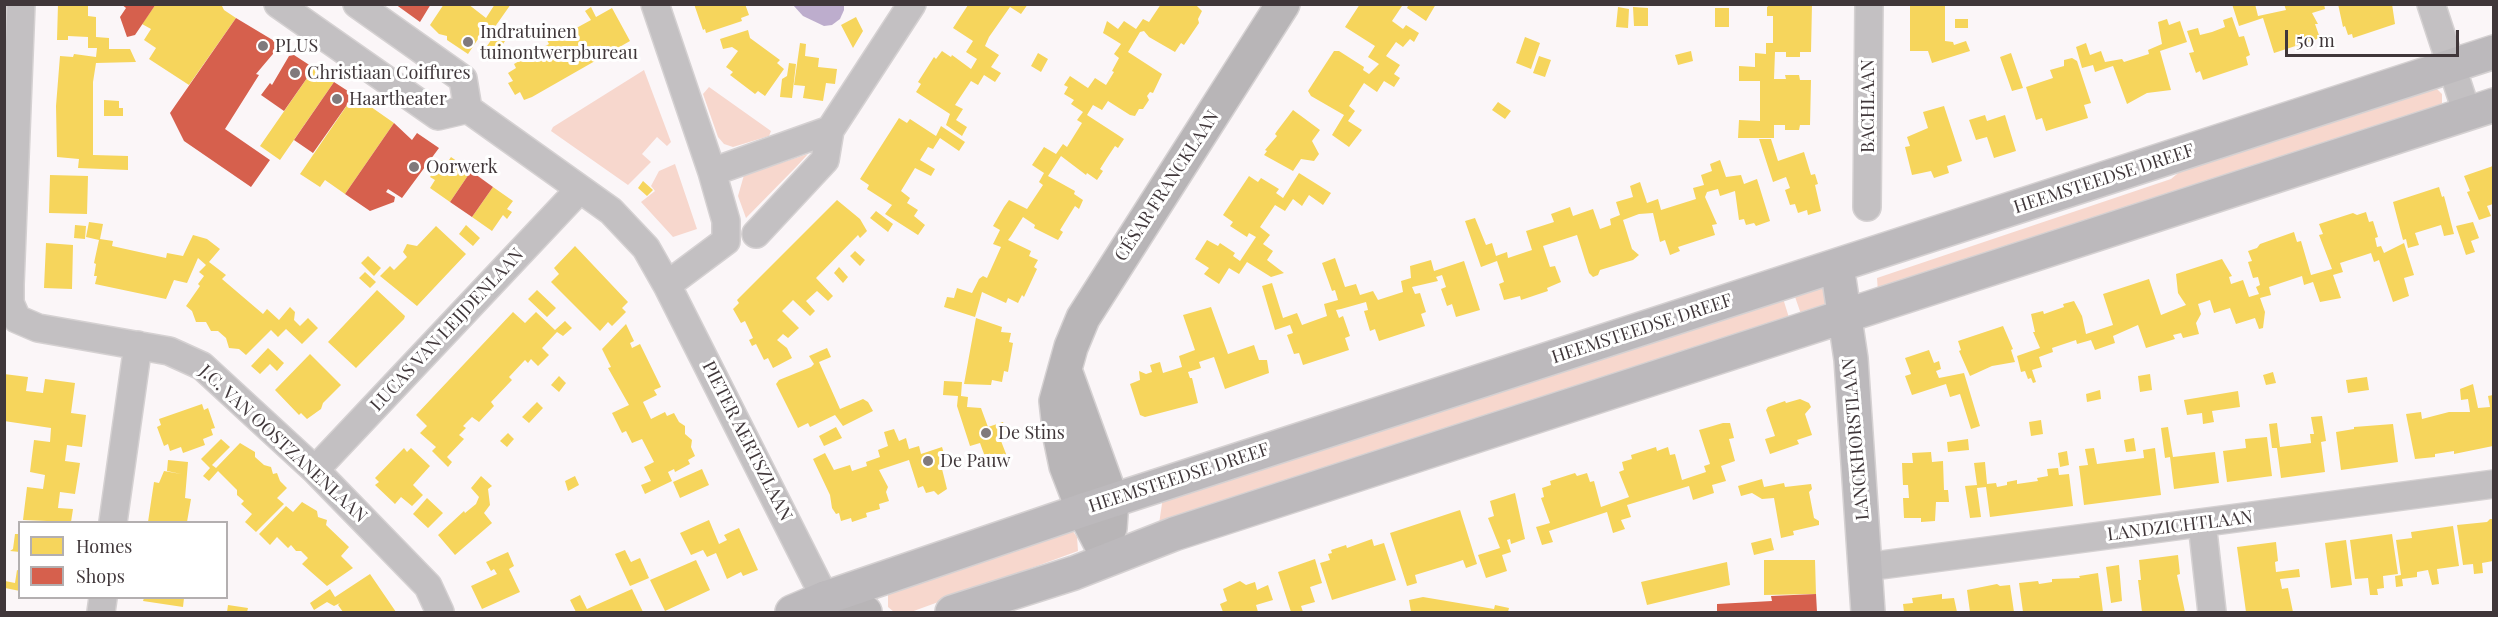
<!DOCTYPE html>
<meta charset="utf-8">
<style>
body{margin:0}
#map{position:relative;width:2498px;height:617px;overflow:hidden;background:#fbf6f8;font-family:"Playfair Display",serif}
canvas{display:block}
.frame{position:absolute;inset:0;border:6px solid #40373a;pointer-events:none}
.legend{position:absolute;left:18px;top:521px;width:210px;height:78px;box-sizing:border-box;background:#fff;border:2px solid #b3afb0;margin:0;padding:8px 10px;list-style:none;font-size:18px;color:#40373a}
.legend li{display:flex;align-items:center;gap:12px;height:30px}
.legend b{width:30px;border:2px solid #b3afb0}
.scale{position:absolute;left:2285px;top:30px;width:174px;height:27px;box-sizing:border-box;border:3px solid #40373a;border-top:0;padding-left:8px;font-size:18px;line-height:21px;white-space:nowrap;color:#40373a;-webkit-text-stroke:4px #fff;paint-order:stroke}
</style>
<div id="map">
<canvas width="2498" height="617"></canvas>
<div class="frame"></div>
<ul class="legend">
<li><b style="height:16px;background:#f6d55c"></b>Homes</li>
<li><b style="height:16px;background:#d6604d"></b>Shops</li>
</ul>
<div class="scale">50 m</div>
</div>
<script>
const c = document.querySelector('canvas').getContext('2d');
c.lineJoin = 'round';
function fill(path, color) { c.fillStyle = color; c.fill(path, 'evenodd'); }
const toPath = rows => new Path2D(rows.map(r => 'M' + r).join(''));
function strokePath(path, color, width, dash) { c.strokeStyle = color; c.lineWidth = width; c.lineCap = dash ? 'butt' : 'round'; c.setLineDash(dash || []); c.stroke(path); }
function write(font, color, halo, rows, align = 'center') {
  c.font = font + ' "Playfair Display",serif'; c.lineWidth = 6; c.setLineDash([]); c.textBaseline = 'middle'; c.strokeStyle = halo; c.fillStyle = color; for (const [text, x, y, turn = 0] of rows) {
    c.save(); c.translate(x, y); c.rotate((+turn || 0) * Math.PI / 180); c.textAlign = isNaN(turn) ? turn : align; if (halo) c.strokeText(text, 0, 0); c.fillText(text, 0, 0); c.restore();
  }
}
fill(toPath([
 [644,70,671,142,667,146,657,137,642,154,651,162,628,185,551,131,553,127],
 [709,87,771,131,769,136,733,147,724,144,718,137,703,94],
 [2435,87,2442,94,2442,103,2436,111,1878,292,1877,278,2171,179,2189,164],
 [808,154,797,166,746,218,738,196,744,175],
 [675,164,697,229,673,237,641,202,655,191,651,186,659,171],
 [1821,283,1830,287,1831,306,1802,317,1793,291],
 [1782,295,1790,321,1159,524,1163,497],
 [1070,527,1077,537,1078,551,911,612,894,612,888,607,888,594]
]), '#f7d7cd');
fill(toPath([
 [793,5,844,5,844,10,840,19,832,25,824,26,803,16]
]), '#bdadcd');
fill(toPath([
 [58,4,88,4,88,16,96,17,96,37,109,38,109,49,130,49,136,62,96,63,93,82,93,155,128,156,128,170,78,168,79,159,57,157,56,106,60,56,73,57,74,54,96,57,97,48,88,48,88,37,68,36,68,40,57,40],
 [156,4,221,4,224,10,236,18,189,85,149,59,156,48,144,40,151,29,142,24],
 [444,4,468,4,486,18,495,4,511,4,492,31,486,27,468,54,447,40,447,36,439,34,430,25],
 [694,4,745,4,749,15,741,18,742,21,706,33,705,29,703,30],
 [1028,4,1021,14,1010,7,989,37,985,46,999,55,991,67,1001,73,995,82,984,75,978,85,971,81,955,105,963,109,956,120,967,127,962,136,946,125,950,114,916,92,921,84,918,82,934,57,936,59,942,51,951,57,952,55,971,69,977,59,966,52,973,41,953,28,968,5],
 [1161,4,1195,4,1202,11,1198,19,1199,23,1184,45,1181,43,1175,52,1149,37,1144,31,1140,32,1128,52,1162,74,1153,93,1150,92,1147,96,1149,100,1143,109,1139,109,1135,116,1130,115,1108,101,1102,110,1093,105,1087,115,1124,139,1118,148,1115,146,1107,158,1100,169,1103,171,1097,180,1087,173,1086,175,1061,156,1048,176,1075,191,1074,194,1083,200,1079,209,1075,206,1060,230,1063,232,1058,240,1034,228,1035,225,1023,217,1011,236,1008,240,1031,251,1029,256,1038,260,1034,267,1037,269,1024,297,1022,295,1018,303,1008,298,1006,303,982,292,975,317,944,307,947,297,954,298,957,288,972,293,979,279,983,276,987,278,1001,247,993,244,1000,230,993,226,1004,207,1009,200,1027,209,1043,185,1039,182,1044,173,1032,165,1044,147,1056,154,1063,144,1067,147,1082,123,1077,120,1083,112,1071,104,1074,100,1064,94,1068,87,1064,85,1070,76,1088,88,1095,78,1106,85,1114,72,1112,71,1119,58,1114,54,1121,44,1103,33,1107,21,1118,29,1124,21,1136,29,1143,19,1149,22],
 [1360,4,1399,4,1402,6,1392,21,1403,29,1406,25,1419,33,1414,42,1410,39,1403,47,1396,42,1386,56,1400,65,1394,74,1400,78,1394,87,1384,81,1377,92,1364,83,1349,106,1355,111,1348,121,1362,130,1349,147,1332,135,1344,115,1311,96,1308,91,1334,51,1339,51,1364,67,1363,70,1369,74,1379,64,1368,57,1375,46,1345,27],
 [1409,4,1436,4,1426,21,1407,8],
 [1771,4,1812,4,1811,52,1800,52,1800,57,1786,57,1786,52,1775,52,1774,79,1786,79,1785,75,1799,75,1800,80,1811,80,1810,125,1800,125,1799,130,1785,130,1785,125,1774,125,1774,138,1738,138,1739,120,1760,121,1760,81,1739,81,1739,66,1755,67,1755,53,1766,54,1766,43,1773,43,1773,16,1767,16,1767,7],
 [1910,4,1945,4,1945,41,1953,42,1954,45,1966,41,1970,51,1932,63,1928,51,1910,51],
 [2232,4,2255,4,2258,16,2286,10,2284,4,2324,4,2325,9,2312,13,2318,24,2315,24,2320,38,2274,53,2263,18,2239,26],
 [2338,4,2392,4,2395,24,2353,38,2352,34,2348,35,2345,26,2343,27],
 [591,7,596,17,612,8,630,41,532,97,524,100,520,92,515,95,508,83,513,81,508,73,516,68,514,64,549,44,546,38,566,26,569,32,591,20,585,11],
 [1618,7,1629,9,1628,28,1616,27],
 [1633,7,1648,8,1648,26,1634,26],
 [1715,8,1729,8,1729,27,1715,27],
 [856,17,863,31,853,48,841,25],
 [2232,17,2239,37,2244,36,2250,55,2246,57,2248,65,2203,80,2200,71,2196,73,2189,53,2194,52,2187,31,2198,28,2200,35,2212,32,2225,27,2223,20],
 [1955,19,1968,19,1968,28,1955,28],
 [2167,19,2169,25,2180,21,2187,42,2160,51,2171,90,2147,93,2127,104,2113,66,2095,72,2093,65,2082,68,2076,47,2086,43,2090,55,2101,51,2105,62,2122,59,2124,62,2149,54,2148,50,2162,44,2158,22],
 [500,27,509,35,495,56,485,49],
 [748,30,750,38,780,60,777,63,784,69,765,96,758,91,755,94,730,75,733,72,726,67,738,51,732,47,723,49,720,39],
 [1525,37,1540,43,1531,69,1516,63],
 [800,43,806,44,805,56,819,58,818,67,837,69,835,84,826,83,823,101,803,98,805,86,794,85],
 [1691,51,1693,61,1678,65,1675,55],
 [1038,53,1048,59,1041,72,1031,66],
 [2011,53,2023,88,2012,91,2000,57],
 [1539,56,1551,60,1545,77,1533,73],
 [2072,58,2077,61,2091,103,2084,105,2088,118,2046,131,2042,118,2036,120,2026,87,2053,78,2050,70,2064,66,2064,60],
 [789,63,796,64,792,98,780,97,782,79,787,76],
 [314,68,334,82,280,160,260,146],
 [354,95,394,123,345,194,325,180,320,187,300,174],
 [104,100,119,101,119,108,123,108,123,116,104,116],
 [1498,102,1511,111,1505,119,1492,110],
 [1944,106,1962,161,1947,166,1949,173,1934,178,1931,171,1912,175,1905,147,1910,146,1907,137,1928,128,1923,112],
 [1293,110,1320,130,1312,141,1319,154,1314,161,1301,159,1293,171,1264,155,1267,151,1265,150,1277,136,1275,134,1277,131],
 [1985,115,1987,121,2005,115,2016,151,1994,158,1987,137,1976,140,1969,120],
 [899,118,907,123,910,119,936,136,941,126,965,142,959,151,940,138,933,149,928,147,920,160,935,169,931,176,915,168,901,191,910,198,907,203,918,210,914,216,925,225,918,235,885,214,892,205,867,189,869,185,860,179],
 [1759,139,1771,139,1778,161,1804,152,1811,175,1815,174,1818,184,1815,185,1821,211,1808,215,1807,210,1798,213,1795,204,1790,205,1785,190,1790,188,1786,177,1773,182],
 [451,157,471,171,450,202,430,188,435,180,430,177,442,160,447,163],
 [1720,160,1726,177,1741,175,1744,184,1757,179,1770,221,1756,226,1754,223,1746,225,1744,219,1739,220,1735,191,1720,196,1718,189,1707,192,1705,197,1717,224,1712,225,1715,235,1678,247,1680,251,1670,255,1665,240,1660,242,1653,213,1639,214,1623,220,1632,249,1639,255,1633,260,1600,270,1598,275,1593,277,1589,273,1577,235,1543,246,1550,267,1555,266,1561,282,1547,288,1548,291,1521,300,1520,296,1504,300,1499,284,1504,282,1497,261,1481,267,1465,221,1475,218,1486,245,1492,243,1496,256,1507,252,1508,258,1532,250,1526,231,1554,222,1551,214,1570,207,1573,216,1593,209,1600,229,1611,225,1610,219,1620,215,1616,202,1633,197,1630,186,1640,182,1647,203,1658,199,1661,210,1696,199,1693,188,1704,185,1701,175,1712,171,1710,164],
 [2493,166,2493,204,2487,206,2491,216,2479,220,2467,192,2470,191,2464,176],
 [1299,173,1331,193,1323,205,1309,195,1302,206,1293,199,1285,211,1275,205,1260,227,1270,235,1263,244,1273,251,1267,260,1284,273,1271,277,1247,262,1239,274,1229,268,1219,284,1204,274,1209,268,1195,259,1207,240,1218,246,1220,243,1235,253,1233,256,1240,261,1256,237,1249,233,1247,237,1230,226,1233,222,1223,215,1249,176,1258,182,1261,178,1279,189,1276,193,1283,198],
 [50,175,88,176,87,214,49,213],
 [643,181,653,190,647,196,638,188],
 [493,187,513,201,507,209,512,212,507,219,503,215,492,231,472,217],
 [2439,187,2442,197,2444,196,2454,234,2444,236,2441,225,2415,233,2419,245,2408,248,2406,239,2403,240,2393,202],
 [837,200,860,219,867,231,860,238,858,235,816,278,833,296,828,301,817,291,806,301,815,311,810,316,793,300,782,311,799,328,788,338,783,334,777,340,787,348,792,358,773,368,768,358,764,360,756,344,752,346,749,340,753,338,745,321,741,323,733,309,739,303,737,300],
 [876,211,893,224,888,232,870,218],
 [2366,212,2369,222,2373,221,2378,237,2375,238,2377,247,2381,246,2384,253,2404,243,2414,275,2404,278,2409,296,2393,302,2379,260,2374,262,2371,253,2340,263,2343,272,2333,275,2341,298,2320,302,2313,282,2304,285,2302,276,2269,287,2271,295,2260,298,2265,312,2263,328,2259,329,2255,318,2236,324,2230,308,2214,313,2210,300,2198,304,2201,314,2196,323,2199,334,2183,338,2181,333,2173,335,2175,339,2146,348,2138,325,2113,336,2115,343,2095,350,2091,340,2077,344,2076,340,2052,348,2053,352,2039,357,2042,367,2032,370,2036,382,2033,383,2031,378,2028,379,2025,371,2021,372,2017,356,2040,348,2033,332,2035,332,2031,314,2043,311,2044,314,2064,307,2063,304,2074,301,2082,316,2086,334,2113,325,2103,294,2149,279,2161,315,2186,305,2178,293,2176,274,2222,259,2232,276,2229,277,2231,284,2243,280,2249,297,2259,294,2256,287,2260,285,2258,277,2253,278,2248,262,2252,261,2248,251,2257,248,2260,244,2294,232,2297,242,2301,241,2311,275,2332,269,2319,235,2323,234,2319,224,2353,213,2357,215],
 [89,222,103,224,100,239,113,241,112,246,166,258,167,253,183,256,193,235,207,239,220,249,209,262,226,275,222,279,263,314,267,309,279,320,290,307,295,312,294,320,300,326,308,318,318,328,302,344,286,329,278,337,271,330,246,355,239,349,229,348,226,338,218,331,211,331,206,322,196,322,192,311,186,306,200,286,198,284,204,276,199,272,206,265,198,258,187,283,174,280,166,299,95,284,97,276,94,276,96,264,94,263,99,240,86,237],
 [2473,222,2479,238,2471,241,2475,252,2466,255,2456,226],
 [75,225,86,226,85,239,74,238],
 [466,225,480,238,473,246,459,234],
 [436,226,466,254,417,306,380,276,390,266,394,270,407,257,403,252,407,244,417,246],
 [46,243,73,245,72,289,44,288],
 [575,246,628,302,622,308,626,312,612,326,608,322,600,331,551,282,559,274,554,268],
 [855,251,865,260,860,266,850,256],
 [368,256,381,268,374,276,361,263],
 [1335,258,1345,287,1356,284,1360,295,1373,291,1378,300,1403,292,1401,281,1411,278,1410,266,1431,260,1434,271,1464,261,1480,310,1456,317,1452,304,1447,306,1441,289,1446,287,1442,275,1436,277,1438,281,1412,287,1415,294,1420,293,1426,312,1421,314,1425,326,1379,341,1375,329,1370,331,1364,311,1368,310,1366,302,1341,309,1336,310,1339,318,1343,316,1350,336,1345,338,1349,350,1303,365,1299,353,1294,354,1287,335,1293,333,1290,325,1275,330,1262,286,1272,283,1283,318,1297,313,1302,325,1327,316,1324,304,1338,300,1335,290,1332,291,1322,263],
 [839,267,848,277,843,283,834,273],
 [365,272,376,282,370,288,359,278],
 [377,290,405,316,404,319,356,368,328,342],
 [537,290,556,308,547,317,528,299],
 [1211,307,1228,354,1254,345,1259,360,1267,360,1269,373,1225,389,1214,357,1199,362,1201,368,1188,372,1190,378,1192,378,1198,403,1145,417,1140,415,1130,384,1140,380,1139,371,1146,374,1152,372,1150,365,1160,362,1163,373,1182,367,1179,356,1195,350,1183,315],
 [513,312,525,323,536,312,555,330,565,321,572,328,563,336,557,332,542,348,549,355,538,366,531,359,528,363,525,360,509,377,512,380,491,402,494,406,479,422,472,417,463,426,466,428,459,435,464,439,447,457,452,462,448,467,432,451,436,447,420,433,427,426,416,415],
 [976,318,1002,327,1001,332,1011,333,1009,342,1013,343,1008,372,1004,371,1002,382,992,380,991,385,964,384],
 [626,324,634,341,630,343,632,348,640,344,661,387,654,390,657,395,643,402,651,419,665,412,667,416,674,413,679,422,685,426,685,434,692,440,691,447,695,456,688,460,690,464,675,472,674,469,668,472,672,481,645,494,641,485,651,481,644,467,654,462,642,439,632,443,626,431,622,433,612,413,629,405,608,368,611,367,602,349],
 [2003,326,2013,349,2011,350,2015,362,1992,366,1970,376,1959,351,1961,350,1958,341],
 [268,348,284,363,277,371,270,364,260,374,251,366],
 [827,348,831,357,819,362,840,409,863,399,868,402,873,411,843,426,835,415,810,427,808,423,798,428,776,384,779,380,811,367,814,364,809,356],
 [1929,350,1934,363,1939,361,1941,369,1936,371,1939,378,1964,373,1980,426,1971,429,1960,394,1950,397,1946,384,1912,395,1905,376,1911,374,1905,358],
 [310,354,341,385,323,403,321,409,307,419,301,413,299,415,275,390],
 [2273,372,2276,383,2266,385,2263,375],
 [4,374,28,377,26,391,43,393,45,379,75,383,71,413,86,415,82,447,67,445,65,461,80,463,75,494,60,492,58,508,73,509,71,522,23,520,27,487,43,489,45,475,30,472,34,440,50,442,51,428,4,421],
 [2150,374,2152,390,2140,392,2138,376],
 [559,376,566,383,559,392,551,385],
 [2367,377,2369,390,2348,393,2346,380],
 [944,381,962,382,961,396,968,397,967,407,981,408,988,427,1003,422,1009,438,1001,441,1008,459,988,465,980,443,970,446,957,406,958,396,943,395],
 [2473,384,2478,408,2490,407,2488,396,2493,395,2493,446,2454,454,2454,451,2435,454,2435,457,2415,459,2406,414,2421,412,2422,419,2449,412,2470,412,2468,399,2461,400,2460,389],
 [2100,390,2101,399,2087,402,2086,394],
 [2238,391,2240,407,2212,411,2214,422,2203,424,2202,413,2187,415,2184,400],
 [1800,399,1809,403,1811,407,1805,414,1812,435,1797,440,1799,444,1770,454,1765,439,1775,436,1766,410,1768,407,1785,401,1786,403],
 [537,402,543,408,529,423,522,417],
 [202,404,204,410,208,408,215,428,211,429,213,435,203,439,205,445,183,453,181,447,170,451,168,444,164,446,157,427,161,425,159,419],
 [2322,416,2326,441,2321,442,2325,472,2281,478,2277,448,2272,448,2269,424,2277,423,2280,447,2311,443,2310,434,2314,434,2311,417],
 [2041,420,2043,434,2031,436,2029,422],
 [1723,423,1730,423,1734,438,1729,439,1735,461,1721,466,1726,481,1712,485,1714,493,1693,500,1689,486,1627,505,1631,517,1621,520,1625,529,1613,533,1607,512,1549,531,1553,542,1542,545,1536,527,1550,523,1541,498,1544,497,1542,488,1551,485,1550,481,1575,473,1577,476,1587,473,1590,482,1594,481,1601,507,1629,497,1619,472,1624,470,1622,462,1632,459,1631,455,1656,447,1657,451,1668,447,1670,455,1675,454,1682,480,1706,472,1704,466,1710,464,1699,430],
 [2393,424,2398,462,2341,470,2336,432,2354,429,2354,427],
 [836,427,842,438,824,446,819,436],
 [2168,427,2173,457,2215,452,2219,483,2174,489,2170,457,2165,458,2161,428],
 [894,429,899,441,906,438,909,449,919,446,921,454,942,447,947,463,941,465,947,489,938,495,934,491,926,493,923,486,918,488,909,460,879,470,888,487,886,492,889,501,879,504,880,509,866,513,867,517,852,522,851,518,841,521,839,513,836,514,832,508,830,495,813,459,825,453,834,470,850,465,852,471,867,466,866,462,880,457,878,450,888,446,884,432],
 [508,433,514,439,507,447,500,441],
 [2267,437,2272,476,2227,482,2223,451,2246,448,2245,439],
 [2134,438,2136,451,2126,452,2124,440],
 [221,439,230,447,212,465,216,468,240,443,255,452,255,457,264,465,271,467,273,474,277,473,280,481,287,488,277,498,284,504,256,532,245,522,252,514,241,504,244,501,237,495,237,490,218,471,209,481,203,476,210,468,201,459],
 [1968,439,1969,450,1948,452,1947,442],
 [404,448,407,452,411,448,430,466,413,485,423,495,412,506,401,497,395,504,375,485,379,482,375,478],
 [2094,448,2097,464,2144,458,2143,450,2155,448,2161,495,2084,505,2079,466,2088,465,2085,449],
 [2067,451,2069,465,2060,467,2058,453],
 [1931,452,1932,462,1943,461,1944,490,1948,490,1949,502,1936,502,1935,521,1921,522,1921,518,1904,518,1903,498,1909,498,1908,485,1903,485,1902,463,1913,463,1912,453],
 [168,460,188,462,185,498,191,499,187,522,148,522,154,482,159,483,164,471,181,474,167,471],
 [1985,462,1987,484,1996,483,1997,487,2007,485,2007,482,2017,480,2017,484,2038,481,2037,478,2048,476,2047,469,2058,468,2059,475,2069,474,2073,506,1990,517,1986,487,1977,488,1981,517,1970,518,1965,486,1977,485,1974,463],
 [702,469,709,485,680,498,673,482],
 [481,476,492,486,488,489,490,505,484,513,492,523,455,555,438,535,464,511,465,513,476,504,479,497,471,488],
 [575,476,579,485,568,491,565,481],
 [1762,479,1764,487,1784,483,1785,487,1811,484,1812,489,1809,492,1814,518,1819,521,1819,525,1793,531,1794,535,1781,538,1774,498,1762,499,1752,493,1741,496,1738,486],
 [1515,493,1525,539,1511,544,1510,539,1507,540,1511,552,1502,555,1507,571,1486,578,1478,555,1500,548,1488,518,1494,516,1490,501],
 [427,498,443,513,428,528,413,514],
 [302,502,317,511,318,517,327,520,326,525,349,547,341,556,353,568,327,586,302,564,308,558,301,551,296,551,291,545,288,548,277,537,270,545,259,534,286,506,293,512],
 [1460,510,1477,564,1466,568,1463,560,1451,564,1415,575,1417,583,1407,586,1390,533],
 [2490,519,2493,519,2493,561,2482,563,2483,573,2474,574,2473,564,2463,565,2457,525,2487,522],
 [709,520,719,544,727,540,724,535,739,528,758,570,743,576,741,572,727,579,716,553,707,557,703,550,691,555,680,533],
 [2453,526,2459,566,2437,569,2439,584,2432,585,2428,570,2417,572,2417,577,2402,579,2403,586,2396,587,2395,576,2401,575,2396,540,2412,538,2411,532],
 [15,534,20,534,20,552,10,551,13,549],
 [2392,534,2398,574,2383,576,2384,588,2377,589,2378,595,2370,595,2368,578,2355,579,2350,540],
 [1771,538,1774,550,1754,555,1751,543],
 [1372,539,1374,546,1384,543,1396,580,1332,600,1320,563,1330,560,1328,554,1332,553,1331,550,1346,545,1347,548],
 [2346,540,2352,585,2331,588,2325,543],
 [2276,542,2278,561,2275,562,2276,572,2299,569,2300,577,2280,579,2282,589,2288,588,2293,612,2246,612,2237,547],
 [625,550,631,562,640,558,649,578,630,586,615,554],
 [508,552,514,566,509,569,520,592,482,609,471,586,497,574,494,569,491,571,486,562],
 [2178,555,2180,574,2177,575,2185,612,2142,612,2138,580,2141,580,2139,560],
 [1315,559,1322,583,1310,587,1315,602,1301,606,1303,612,1291,612,1278,572],
 [696,560,710,590,665,611,650,580],
 [1764,560,1815,560,1816,594,1764,595],
 [1727,562,1730,585,1647,605,1641,582],
 [2119,565,2122,601,2111,603,2106,567],
 [17,570,20,571,20,591,5,588,5,581,15,583],
 [2098,573,2103,612,2023,612,2019,583,2038,581,2039,584,2052,582,2052,579,2080,578,2079,576],
 [370,574,396,612,343,612,338,605,340,603,334,606,327,602,314,610,310,603,330,589,335,597],
 [1240,581,1246,585,1255,582,1257,590,1268,585,1273,600,1256,605,1258,612,1223,612,1220,604,1227,601,1223,589],
 [1997,584,2000,586,2010,585,2014,612,1970,612,1967,590],
 [632,589,643,612,576,612,570,600,580,595,587,609],
 [1942,594,1942,599,1954,598,1957,612,1904,612,1903,604,1913,603,1912,598],
 [1423,597,1494,609,1495,605,1509,608,1508,612,1411,612,1409,600],
 [144,598,184,598,183,607,143,601],
 [228,605,248,608,247,612,227,612]
]), '#f6d55c');
fill(toPath([
 [121,4,156,4,135,35,127,37,120,17,126,8],
 [395,4,431,4,420,22],
 [236,18,276,42,278,48,256,74,259,75,225,129,270,160,251,187,184,141,170,113],
 [294,55,314,68,284,111,261,95,270,83,272,85,289,56],
 [334,82,354,95,313,153,294,140],
 [394,123,412,140,417,133,439,148,402,198,388,189,386,192,395,197,394,202,370,211,345,194],
 [471,171,493,187,472,217,450,202],
 [1816,594,1817,612,1717,612,1717,604,1772,601,1771,596]
]), '#d6604d');
const street = toPath([
 [21,4,10,284,10,303,17,319,38,328,169,351,202,366,315,470,428,586,440,612],
 [278,4,438,116,468,109],
 [357,4,463,79,468,109,611,211,646,248,667,285,825,598],
 [655,4,712,172,830,130,825,160,756,234],
 [2431,4,2467,113],
 [830,130,912,4],
 [1867,207,1869,4],
 [667,285,726,241,726,221,712,172],
 [315,470,579,190],
 [113,522,138,345],
 [2202,523,2212,612],
 [1866,567,2494,484],
 [101,612,103,598]
]);
const secondary = toPath([
 [1066,373,1112,500,1110,528],
 [1108,558,1083,510,1066,466,1060,437,1056,401,1071,347,1083,318,1283,4],
 [825,598,865,612]
]);
const primary = toPath([
 [1837,266,1851,359,1868,612],
 [792,612,825,598,1083,510,2494,52],
 [952,612,1074,573,1174,534,2494,105]
]);
strokePath(street, '#d5d1d2', 30);
strokePath(secondary, '#d5d1d2', 36);
strokePath(primary, '#d5d1d2', 36);
strokePath(street, '#c3c0c2', 27);
strokePath(secondary, '#b8b5b7', 33);
strokePath(primary, '#bcb9bc', 33);
for (const [x, y, r, color] of [
 [468,42,6,"#817a7c"],
 [263,46,6,"#817a7c"],
 [295,73,6,"#817a7c"],
 [337,99,6,"#817a7c"],
 [414,167,6,"#817a7c"],
 [986,433,6,"#817a7c"],
 [928,461,6,"#817a7c"]
]) { const dot = new Path2D(); dot.arc(x, y, r, 0, 2 * Math.PI); c.fillStyle = color; c.fill(dot); strokePath(dot, '#fff', 2); }
write('18px', '#40373a', '#fff', [
 ["Indratuinen",480,32],
 ["tuinontwerpbureau",480,53],
 ["PLUS",275,46],
 ["Christiaan Coiffures",307,73],
 ["Haartheater",349,99],
 ["Oorwerk",426,167],
 ["De Stins",998,433],
 ["De Pauw",940,461]
], 'left');
write('18px', '#40373a', '#fff', [
 ["BACHLAAN",1868,106,-90],
 ["HEEMSTEEDSE DREEF",2104,179,-18],
 ["CÉSAR FRANCKLAAN",1167,186,-57],
 ["HEEMSTEEDSE DREEF",1642,329,-18],
 ["LUCAS VAN LEIJDENLAAN",447,330,-47],
 ["LANCKHORSTLAAN",1856,439,-95],
 ["PIETER AERTSZLAAN",747,441,63],
 ["J.C. VAN OOSTZANENLAAN",283,444,43],
 ["HEEMSTEEDSE DREEF",1179,478,-18],
 ["LANDZICHTLAAN",2180,526,-7]
]);
</script>
